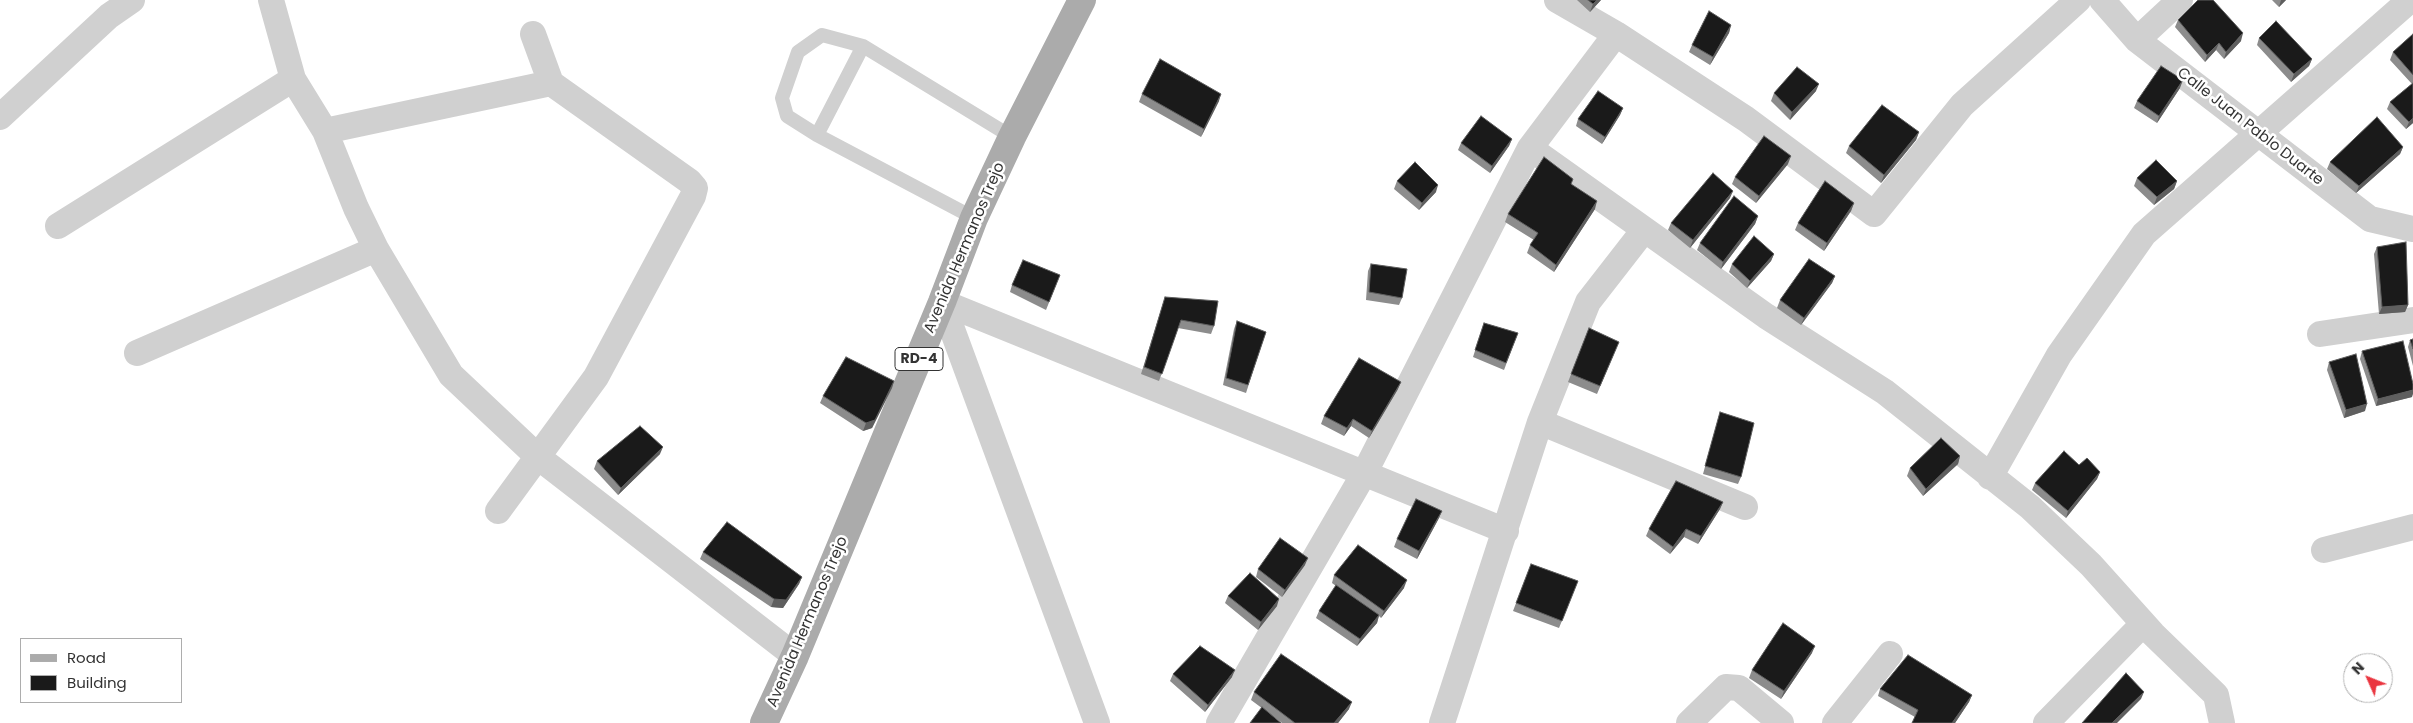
<!DOCTYPE html>
<style>
body{margin:0}
#map{position:relative;width:2413px;height:723px;overflow:hidden;background:#fff;font-family:Poppins,sans-serif}
canvas{display:block}
.legend{position:absolute;left:20px;top:638px;width:162px;height:65px;box-sizing:border-box;background:#fff;border:1px solid #adadad;margin:0;padding:6px 9px;list-style:none;font-size:15px;color:#333}
.legend li{display:flex;align-items:center;gap:10px;height:25px}
.legend b{width:25px;border:1px solid #adadad}
.north{position:absolute;left:2343px;top:653px;width:50px;height:50px;box-sizing:border-box;background:#fff;border:1px solid #adadad;border-radius:50%;rotate:314deg;font-size:14px;font-weight:700;line-height:20px;text-align:center;color:#333}
.north::after{content:'';display:block;margin:auto;width:18px;height:22px;background:#ea353f;clip-path:polygon(50% 0,100% 100%,50% 72%,0 100%)}
</style>
<div id="map">
<canvas width="2413" height="723"></canvas>
<ul class="legend">
<li><b style="height:6px;background:#ababab"></b>Road</li>
<li><b style="height:14px;background:#1a1a1a"></b>Building</li>
</ul>
<div class="north">N</div>
</div>
<script>
const c = document.querySelector('canvas').getContext('2d');
c.lineJoin = 'round';
const toPath = rows => new Path2D(rows.map(r => 'M' + r).join(''));
function strokePath(path, color, width, dash) { c.strokeStyle = color; c.lineWidth = width; c.lineCap = dash ? 'butt' : 'round'; c.setLineDash(dash || []); c.stroke(path); }
function fill(path, color) { c.fillStyle = color; c.fill(path, 'evenodd'); }
function write(font, color, halo, rows, align = 'center') {
  c.font = font + ' Poppins,sans-serif'; c.lineWidth = 5; c.setLineDash([]); c.textBaseline = 'middle'; c.strokeStyle = halo; c.fillStyle = color; for (const [text, x, y, turn = 0] of rows) {
    c.save(); c.translate(x, y); c.rotate((+turn || 0) * Math.PI / 180); c.textAlign = isNaN(turn) ? turn : align; if (halo) c.strokeText(text, 0, 0); c.fillText(text, 0, 0); c.restore();
  }
}
strokePath(toPath([
 [817,135,863,46],
 [974,218,817,135,787,116,782,98,798,52,822,35,863,46,1012,137]
]), '#d0d0d0', 14);
strokePath(toPath([
 [271,0,293,79,325,131,356,208,376,249,451,375,538,457,795,656],
 [1557,0,1616,34,1746,119,1874,214,1962,105,2078,0],
 [2102,0,2137,40,2370,219,2413,229],
 [2137,40,2180,0],
 [0,117,109,16,132,0],
 [325,131,551,83],
 [1530,148,1766,316,1885,392,2030,507,2091,565,2153,634,2216,695,2222,723],
 [58,226,293,79],
 [942,302,1506,531],
 [942,302,1097,723],
 [2320,334,2413,320],
 [137,353,376,249],
 [1540,422,1745,507],
 [1990,477,2059,355,2144,234,2410,0],
 [498,511,596,377,693,196,695,188,689,181,551,83,533,34],
 [2324,550,2413,527],
 [1219,723,1365,472,1530,148,1616,34],
 [1442,723,1540,422,1588,302,1644,230],
 [1689,723,1726,687,1739,688,1781,723],
 [1835,723,1890,654],
 [2046,723,2143,624]
]), '#d0d0d0', 26);
strokePath(toPath([
 [764,723,795,656,942,302,974,218,1012,137,1082,0]
]), '#ababab', 28);
fill(toPath([
 [1577,0,1601,0,1590,12],
 [2272,0,2286,0,2279,7],
 [2178,20,2241,41,2224,59,2216,50,2205,62,2175,27],
 [1731,25,1729,33,1710,65,1689,52,1692,45],
 [2413,34,2413,83,2412,84,2390,60,2393,52],
 [2259,38,2312,59,2309,66,2291,82,2257,45],
 [2413,83,2413,123,2406,129,2387,109,2390,102],
 [2180,88,2157,123,2134,108,2137,101],
 [1816,91,1790,120,1771,101,1774,93],
 [1142,94,1219,101,1201,137,1139,102],
 [1623,108,1620,115,1602,144,1576,126,1578,119],
 [1919,132,1916,140,1881,183,1846,153,1849,146],
 [1512,139,1509,146,1490,173,1458,150,1461,143],
 [2403,147,2400,154,2356,193,2327,169,2330,162],
 [1788,164,1756,203,1732,184,1735,177],
 [2137,178,2177,181,2174,189,2154,205,2134,186],
 [1397,181,1436,192,1419,210,1394,189],
 [1571,184,1595,209,1554,272,1527,253,1530,245,1534,240,1505,222,1508,214],
 [1730,198,1690,248,1668,230,1671,223],
 [1854,203,1851,211,1824,251,1795,230,1798,223],
 [1758,216,1755,224,1721,269,1697,250,1700,243],
 [2377,247,2408,305,2405,312,2379,314,2374,254],
 [1774,254,1771,261,1747,288,1729,272,1732,264],
 [1371,264,1402,298,1399,305,1366,300,1368,271],
 [1060,275,1046,310,1010,292,1012,285],
 [1835,276,1832,283,1801,325,1777,308,1780,300],
 [1165,297,1214,326,1211,334,1178,328,1159,381,1141,374],
 [1237,321,1266,332,1246,393,1223,385,1234,329],
 [1484,323,1518,333,1504,370,1473,357],
 [1589,328,1616,349,1597,394,1568,382],
 [2413,339,2413,366,2408,347,2410,340],
 [2362,351,2412,397,2376,406,2360,359],
 [2329,362,2365,411,2344,418,2327,370],
 [894,381,892,388,872,428,863,431,820,403,823,396],
 [1398,389,1369,438,1351,426,1344,436,1321,424,1324,416],
 [1720,412,1741,477,1738,484,1703,474],
 [660,454,618,495,594,469,597,461],
 [1960,456,1958,464,1923,496,1907,476,1910,468],
 [2079,465,2100,472,2097,479,2066,518,2032,490,2035,483],
 [1723,502,1720,509,1698,544,1684,537,1670,554,1646,536,1649,529],
 [1439,518,1417,559,1394,547,1397,539],
 [703,552,802,577,799,584,783,608,771,607,700,559],
 [1531,564,1578,581,1559,628,1513,611],
 [1305,565,1282,597,1256,577,1258,569],
 [1334,575,1404,588,1381,618,1379,616,1377,623,1357,646,1316,618,1319,611,1336,586,1332,583],
 [1228,596,1277,606,1258,630,1225,603],
 [1812,653,1781,699,1749,678,1752,670],
 [1173,674,1232,677,1205,712,1170,681],
 [1880,689,1972,695,1969,702,1955,723,1912,723,1915,717,1878,696],
 [1254,692,1349,709,1338,723,1282,723,1251,700]
]), '#8c8c8c');
fill(toPath([
 [1597,0,1601,0,1590,12,1593,4],
 [2281,0,2286,0,2279,7],
 [1731,25,1729,33,1710,65,1713,57],
 [2243,33,2241,41,2224,59,2226,52],
 [2219,43,2216,50,2205,62,2207,55],
 [2312,59,2309,66,2291,82,2294,74],
 [2183,80,2180,88,2157,123,2159,116],
 [1819,84,1816,91,1790,120,1792,112],
 [1221,94,1219,101,1201,137,1204,129],
 [1623,108,1620,115,1602,144,1605,137],
 [2413,118,2413,123,2406,129,2409,122],
 [1919,132,1916,140,1881,183,1884,175],
 [1512,139,1509,146,1490,173,1492,166],
 [2403,147,2400,154,2356,193,2359,186],
 [1791,156,1788,164,1756,203,1759,196],
 [2177,181,2174,189,2154,205,2157,197],
 [1438,185,1436,192,1419,210,1422,203],
 [1733,191,1730,198,1690,248,1693,240],
 [1597,201,1595,209,1554,272,1556,265],
 [1854,203,1851,211,1824,251,1827,243],
 [1758,216,1755,224,1721,269,1723,262],
 [1774,254,1771,261,1747,288,1750,281],
 [1835,276,1832,283,1801,325,1804,318],
 [2408,305,2405,312,2379,314,2382,307],
 [894,381,892,388,872,428,863,431,866,423],
 [1401,382,1398,389,1369,438,1372,431],
 [2413,390,2413,394,2412,397,2376,406,2378,399],
 [2367,404,2365,411,2344,418,2346,410],
 [1353,419,1351,426,1344,436,1347,428],
 [663,447,660,454,618,495,621,488],
 [1960,456,1958,464,1923,496,1926,489],
 [2100,472,2097,479,2066,518,2068,511],
 [1723,502,1720,509,1698,544,1701,536],
 [1442,511,1439,518,1417,559,1419,551],
 [1686,529,1684,537,1670,554,1673,547],
 [1308,558,1305,565,1282,597,1285,590],
 [802,577,799,584,783,608,771,607,774,599],
 [1407,580,1404,588,1381,618,1384,611],
 [1279,599,1277,606,1258,630,1261,622],
 [1379,615,1377,623,1357,646,1360,639],
 [1815,646,1812,653,1781,699,1784,691],
 [1235,670,1232,677,1205,712,1208,705],
 [2144,692,2141,699,2117,723,2112,723],
 [1972,695,1969,702,1955,723,1952,723],
 [1352,702,1349,709,1338,723,1334,723]
]), '#5f5f5f');
const building = toPath([
 [1588,0,1597,0,1593,4,1588,0],
 [2198,0,2213,0,2243,33,2226,52,2219,43,2207,55,2178,20,2198,0],
 [1709,11,1731,25,1713,57,1692,45,1709,11],
 [2276,21,2312,59,2294,74,2259,38,2276,21],
 [2413,34,2413,75,2393,52,2413,34],
 [1160,59,1221,94,1204,129,1142,94,1160,59],
 [2161,66,2183,80,2159,116,2137,101,2161,66],
 [1797,67,1819,84,1792,112,1774,93,1797,67],
 [2413,83,2413,118,2409,122,2390,102,2413,83],
 [1598,91,1623,108,1605,137,1578,119,1598,91],
 [1882,105,1919,132,1884,175,1849,146,1882,105],
 [1481,116,1512,139,1492,166,1461,143,1481,116],
 [2377,117,2403,147,2359,186,2330,162,2377,117],
 [1764,136,1791,156,1759,196,1735,177,1764,136],
 [1544,157,1573,179,1571,184,1597,201,1556,265,1530,245,1538,233,1508,214,1544,157],
 [2156,160,2177,181,2157,197,2137,178,2156,160],
 [1415,162,1438,185,1422,203,1397,181,1415,162],
 [1713,173,1733,191,1693,240,1671,223,1713,173],
 [1825,181,1854,203,1827,243,1798,223,1825,181],
 [1734,196,1758,216,1723,262,1700,243,1734,196],
 [1754,236,1774,254,1750,281,1732,264,1754,236],
 [2406,242,2408,305,2382,307,2377,247,2406,242],
 [1809,259,1835,276,1804,318,1780,300,1809,259],
 [1023,260,1060,275,1049,302,1012,285,1023,260],
 [1371,264,1407,269,1402,298,1369,292,1371,264],
 [1165,297,1218,301,1214,326,1181,320,1162,374,1144,367,1165,297],
 [1237,321,1266,332,1248,385,1226,378,1237,321],
 [1484,323,1518,333,1506,363,1475,350,1484,323],
 [1589,328,1619,342,1600,386,1571,374,1589,328],
 [2413,339,2413,349,2410,340,2413,339],
 [2403,341,2413,384,2413,390,2378,399,2362,351,2403,341],
 [2356,354,2367,404,2346,410,2329,362,2356,354],
 [846,357,894,381,875,420,866,423,823,396,846,357],
 [1359,358,1401,382,1372,431,1353,419,1347,428,1324,416,1359,358],
 [1720,412,1754,423,1741,477,1705,466,1720,412],
 [640,426,663,447,621,488,597,461,640,426],
 [1941,438,1960,456,1926,489,1910,468,1941,438],
 [2064,451,2079,465,2087,458,2100,472,2068,511,2035,483,2064,451],
 [1676,481,1723,502,1701,536,1686,529,1673,547,1649,529,1676,481],
 [1416,499,1442,511,1419,551,1397,539,1416,499],
 [727,522,802,577,786,600,774,599,703,552,727,522],
 [1280,538,1308,558,1285,590,1258,569,1280,538],
 [1358,545,1407,580,1384,611,1334,575,1358,545],
 [1531,564,1578,581,1562,621,1516,603,1531,564],
 [1250,573,1279,599,1261,622,1228,596,1250,573],
 [1336,585,1379,615,1360,639,1319,611,1336,585],
 [1783,623,1815,646,1784,691,1752,670,1783,623],
 [1200,646,1235,670,1208,705,1173,674,1200,646],
 [1281,654,1352,702,1334,723,1295,723,1254,692,1281,654],
 [1908,655,1972,695,1952,723,1912,723,1918,710,1880,689,1908,655],
 [2126,673,2144,692,2112,723,2082,723,2126,673],
 [1262,707,1281,723,1250,723,1262,707]
]);
fill(building, '#1a1a1a');
strokePath(building, '#5f5f5f', 1);
for (const [x, y, w] of [
 [919,359,48]
]) { const box = new Path2D(); box.roundRect(x - w / 2, y - 11.5, w, 23, 4); c.fillStyle = '#fff'; c.fill(box); strokePath(box, '#333', 1); }
write('bold 14px', '#333', null, [
 ["RD-4",919,359]
]);
write('15px', '#333', '#fff', [
 ["Calle Juan Pablo Duarte",2250,127,38],
 ["Avenida Hermanos Trejo",965,248,-67],
 ["Avenida Hermanos Trejo",808,622,-67]
]);
</script>
